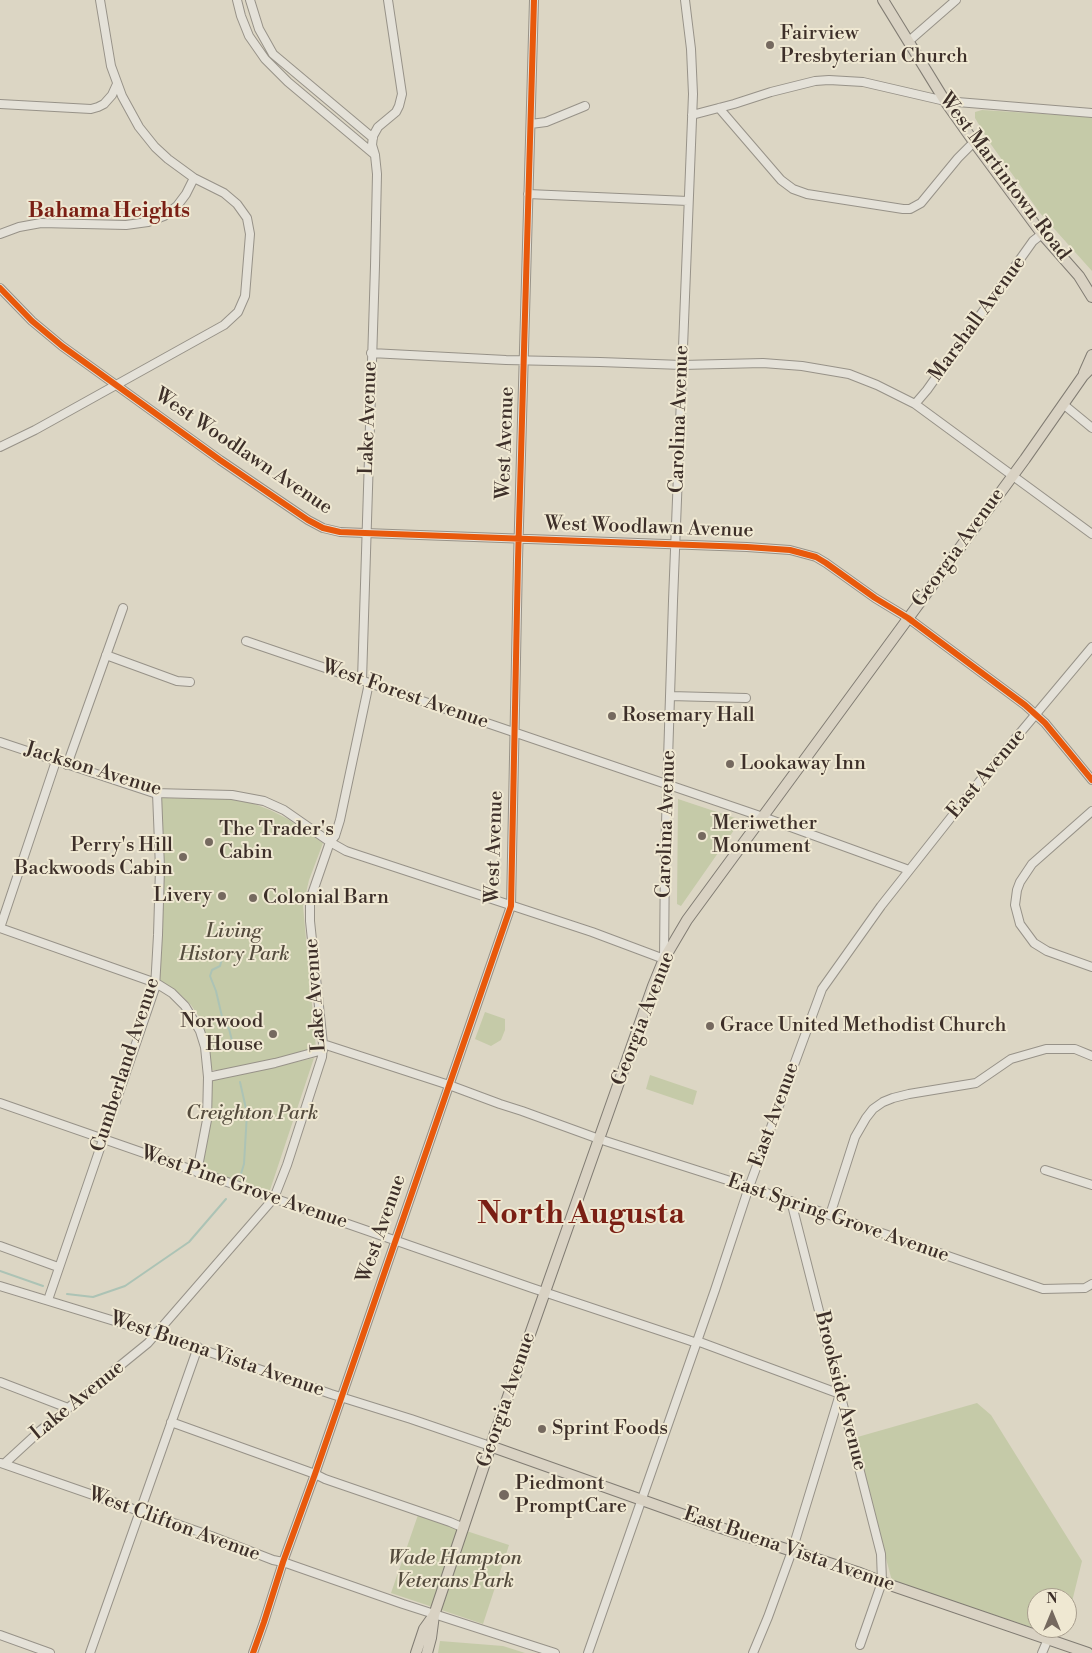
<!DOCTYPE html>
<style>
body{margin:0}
#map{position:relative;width:1092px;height:1653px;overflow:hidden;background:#dcd6c4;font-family:"Libre Bodoni",serif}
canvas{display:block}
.north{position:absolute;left:1027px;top:1588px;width:50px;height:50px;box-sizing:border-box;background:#efe8d2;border:1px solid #a89e8e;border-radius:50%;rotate:0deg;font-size:14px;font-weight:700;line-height:20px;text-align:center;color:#3d2f29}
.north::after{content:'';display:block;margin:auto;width:18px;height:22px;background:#75695f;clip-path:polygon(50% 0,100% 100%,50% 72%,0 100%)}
</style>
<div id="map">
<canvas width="1092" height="1653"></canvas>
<div class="north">N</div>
</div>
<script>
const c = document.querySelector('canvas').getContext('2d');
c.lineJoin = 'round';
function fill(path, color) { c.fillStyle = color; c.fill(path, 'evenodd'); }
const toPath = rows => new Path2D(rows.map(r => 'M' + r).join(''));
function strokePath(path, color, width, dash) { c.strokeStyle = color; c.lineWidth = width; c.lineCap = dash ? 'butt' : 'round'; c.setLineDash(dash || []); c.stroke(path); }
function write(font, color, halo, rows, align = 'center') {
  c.font = font + ' "Libre Bodoni",serif'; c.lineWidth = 4; c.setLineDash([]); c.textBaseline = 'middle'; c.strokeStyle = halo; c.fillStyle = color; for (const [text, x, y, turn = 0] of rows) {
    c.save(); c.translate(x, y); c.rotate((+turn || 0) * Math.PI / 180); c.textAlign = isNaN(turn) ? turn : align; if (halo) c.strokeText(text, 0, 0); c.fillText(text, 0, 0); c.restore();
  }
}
fill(toPath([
 [982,110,1092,117,1092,271,1040,213,990,143,975,118,975,112],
 [160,798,227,799,252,803,270,810,288,819,323,843,309,880,303,906,316,1048,276,1059,224,1070,211,1070,208,1047,200,1018,191,1005,180,994,160,981,163,889],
 [678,799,741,820,681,906,677,904],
 [485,1012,505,1019,505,1030,501,1040,491,1046,475,1039],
 [314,1058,269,1193,201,1170,206,1150,210,1125,211,1081],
 [650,1075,697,1091,693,1105,646,1089],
 [977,1403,991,1415,1082,1561,1067,1622,1067,1598,1037,1598,1037,1628,1063,1628,1058,1636,892,1581,854,1438],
 [418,1515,509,1545,483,1624,391,1593],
 [440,1641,503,1646,525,1653,438,1653]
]), '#c5caa8');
strokePath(toPath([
 [224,951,220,966,212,970,210,976,216,991,223,1021,229,1029,234,1048],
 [240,1177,244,1164,247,1113,240,1082],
 [0,1271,43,1286],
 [67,1294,93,1297,125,1286,189,1242,226,1199]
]), '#acc3b5', 2);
const minor = toPath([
 [237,0,241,16,249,36,265,59,288,82,375,155,377,174,375,266,362,680],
 [250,0,259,29,273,54,373,138],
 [909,41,956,0],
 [0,104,91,109,98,107,104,104,112,95,117,84],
 [719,108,781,180,793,189,807,194,903,209,910,209,921,203,958,158,974,142],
 [692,115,734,104,771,92,815,81,829,80,863,82,945,101,1092,113],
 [531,124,546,122,585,106],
 [375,155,372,145,373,136,378,127,396,112,399,106,402,94,388,0],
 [528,194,688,201],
 [0,234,19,227,41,223,126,225,148,222,164,216,177,206,186,194,194,178],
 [0,288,32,321,62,346,220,460,308,520,323,528,340,532,365,533,747,547,790,550,816,557,826,563,875,598,908,618,1025,705,1045,723,1092,780],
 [371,353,506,360,600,362,682,365,763,363,802,366,849,374,877,385,915,404,1092,534],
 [915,404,927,390,1033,241,1042,234],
 [1063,404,1092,428],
 [0,447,35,430,224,325,238,312,245,296,250,234,247,218,237,204,224,193,194,178,168,159,155,147,139,127,122,96,111,66,100,0],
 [246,641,763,817,909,870],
 [106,655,177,681,190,682],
 [670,696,746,698],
 [0,742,154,793,232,795,264,801,284,810,330,842,346,851,592,932,664,959,665,855,673,601,693,94,691,49,685,0],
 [67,765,123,608],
 [1092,811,1032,864,1020,882,1017,890,1015,905,1020,924,1034,943,1047,951,1092,967],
 [0,928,156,983,172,993,185,1006,200,1031,205,1047,208,1077,207,1120,197,1172],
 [0,928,56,761],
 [323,1044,449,1085,500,1104,522,1111,599,1139,749,1187,1043,1289,1085,1288,1092,1284],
 [208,1077,275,1063,323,1050],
 [0,1103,532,1288,697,1343],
 [1045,1170,1092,1185],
 [791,1201,881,1554,882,1582,860,1645],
 [830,1215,855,1137,866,1118,873,1109,883,1102,893,1098,909,1094,976,1083,1011,1059,1046,1049,1075,1049,1092,1056],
 [0,1246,58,1267],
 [0,1286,157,1334,331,1394,411,1419,490,1446],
 [48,1300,155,988,158,935,160,868,157,793],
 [697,1341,840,1394,792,1551,768,1617,753,1653],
 [0,1382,68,1408],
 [171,1422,315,1474,325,1479,450,1522,464,1528],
 [1,1463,211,1536,273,1560,283,1562,403,1604,555,1653],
 [4,1464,41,1430,148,1343,274,1198,287,1165,322,1057,323,1044,310,921,310,900,330,842,335,836,340,820,369,683],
 [0,1635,50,1653],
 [90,1653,198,1347],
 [253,1653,264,1622,283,1562,315,1474,511,906,518,560,534,0],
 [588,1653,715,1290,749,1187,822,989,881,906,979,782,1092,647],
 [1042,1653,1048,1639]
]);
const major = toPath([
 [883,0,945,101,974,142,1042,234,1079,276,1092,297],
 [1084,373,1092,355],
 [490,1446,715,1526,860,1573,893,1586,1088,1653],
 [416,1653,424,1629,434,1615],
 [427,1653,431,1638,434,1615,493,1439,653,986,664,959,687,920,1025,459,1083,376,1092,367]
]);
strokePath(minor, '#979288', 10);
strokePath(major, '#817c73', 12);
strokePath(minor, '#e4e1d8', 8);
strokePath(major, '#d9d2c3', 10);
strokePath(toPath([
 [0,288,32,321,62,346,220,460,308,520,323,528,340,532,365,533,747,547,790,550,816,557,826,563,875,598,908,618,1025,705,1045,723,1092,780],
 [253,1653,264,1622,283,1562,315,1474,511,906,518,560,534,0]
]), '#e8590c', 6);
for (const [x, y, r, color] of [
 [770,45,5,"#75695f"],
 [612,716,5,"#75695f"],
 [730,764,5,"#75695f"],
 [702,836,5,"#75695f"],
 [209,842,5,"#75695f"],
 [183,857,5,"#75695f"],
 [222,896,5,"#75695f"],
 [253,898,5,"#75695f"],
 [710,1026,5,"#75695f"],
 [273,1034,5,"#75695f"],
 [542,1429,5,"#75695f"],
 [504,1495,6,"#75695f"]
]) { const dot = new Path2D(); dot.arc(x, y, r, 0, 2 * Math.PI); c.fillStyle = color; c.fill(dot); strokePath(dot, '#efe8d2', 2); }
write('20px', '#3d2f29', '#efe8d2', [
 ["Fairview",780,34],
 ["Presbyterian Church",780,57],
 ["Rosemary Hall",622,716],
 ["Lookaway Inn",740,764],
 ["Meriwether",712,824],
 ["Monument",712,847],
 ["The Trader's",219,830],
 ["Cabin",219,853],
 ["Perry's Hill",173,846,"right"],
 ["Backwoods Cabin",173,869,"right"],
 ["Livery",212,896,"right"],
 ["Colonial Barn",263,898],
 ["Norwood",263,1022,"right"],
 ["House",263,1045,"right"],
 ["Grace United Methodist Church",720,1026],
 ["Sprint Foods",552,1429],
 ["Piedmont",515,1484],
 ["PromptCare",515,1507]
], 'left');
write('20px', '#3d2f29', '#efe8d2', [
 ["West Martintown Road",1004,177,53],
 ["Marshall Avenue",978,319,-54],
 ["Lake Avenue",369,418,-88],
 ["Carolina Avenue",680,419,-88],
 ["West Avenue",506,443,-88],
 ["West Woodlawn Avenue",243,452,34],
 ["West Woodlawn Avenue",649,528,2],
 ["Georgia Avenue",959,548,-54],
 ["West Forest Avenue",405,695,19],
 ["Jackson Avenue",93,770,17],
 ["East Avenue",987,774,-50],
 ["Carolina Avenue",667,824,-88],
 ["West Avenue",495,847,-88],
 ["Lake Avenue",316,995,-94],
 ["Georgia Avenue",644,1019,-69],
 ["Cumberland Avenue",126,1065,-72],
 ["East Avenue",775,1115,-70],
 ["West Pine Grove Avenue",244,1188,19],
 ["East Spring Grove Avenue",838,1219,19],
 ["West Avenue",382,1229,-71],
 ["West Buena Vista Avenue",217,1355,19],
 ["Brookside Avenue",840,1391,76],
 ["Georgia Avenue",507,1400,-71],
 ["Lake Avenue",78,1401,-39],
 ["West Clifton Avenue",174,1525,20],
 ["East Buena Vista Avenue",789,1550,19]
]);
write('italic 20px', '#554c3e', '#efe8d2', [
 ["Living",234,932],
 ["History Park",234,955],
 ["Creighton Park",252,1114],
 ["Wade Hampton",455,1559],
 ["Veterans Park",455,1582]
]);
write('bold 21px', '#7a1f14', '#efe8d2', [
 ["Bahama Heights",109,212]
]);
write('bold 30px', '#7a1f14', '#efe8d2', [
 ["North Augusta",581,1216]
]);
</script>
